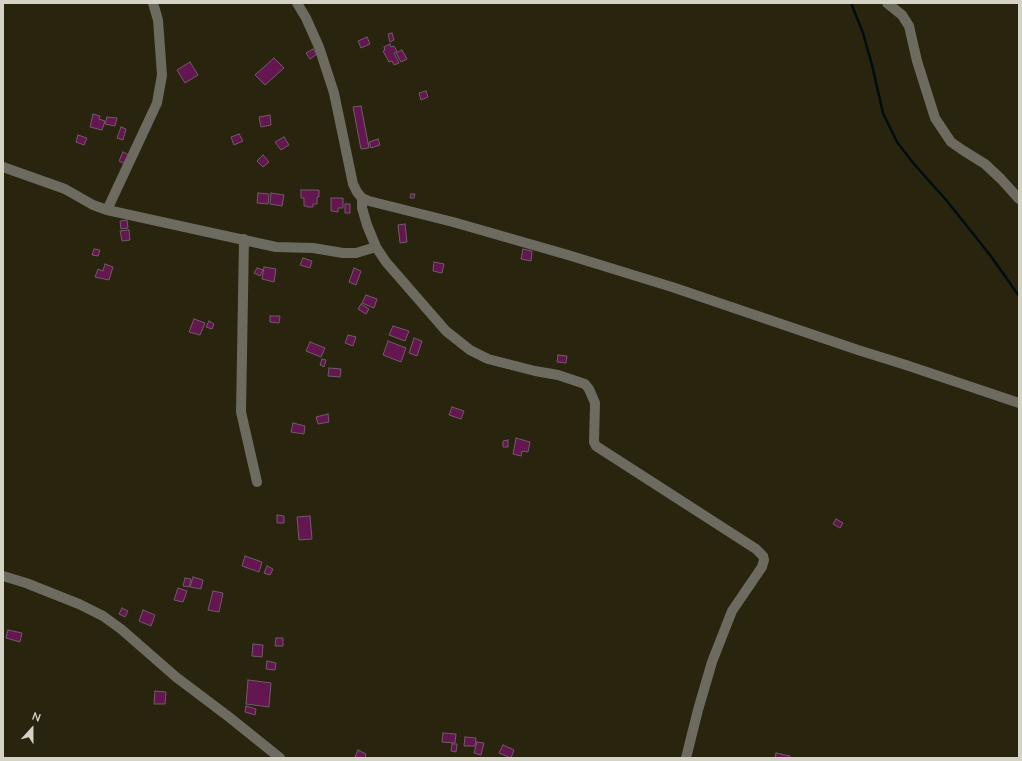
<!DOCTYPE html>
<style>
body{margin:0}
#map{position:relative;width:1022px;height:761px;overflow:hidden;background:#28240e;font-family:"Nunito Sans",sans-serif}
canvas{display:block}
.frame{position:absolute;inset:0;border:4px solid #d5d3c6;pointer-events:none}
.north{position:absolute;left:12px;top:709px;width:40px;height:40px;-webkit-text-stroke:3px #28240e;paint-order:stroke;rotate:21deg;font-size:11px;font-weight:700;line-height:16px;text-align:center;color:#d5d3c6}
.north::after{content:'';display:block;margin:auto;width:14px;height:18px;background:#d5d3c6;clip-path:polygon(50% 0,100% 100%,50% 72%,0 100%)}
</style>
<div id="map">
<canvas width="1022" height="761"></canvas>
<div class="frame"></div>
<div class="north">N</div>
</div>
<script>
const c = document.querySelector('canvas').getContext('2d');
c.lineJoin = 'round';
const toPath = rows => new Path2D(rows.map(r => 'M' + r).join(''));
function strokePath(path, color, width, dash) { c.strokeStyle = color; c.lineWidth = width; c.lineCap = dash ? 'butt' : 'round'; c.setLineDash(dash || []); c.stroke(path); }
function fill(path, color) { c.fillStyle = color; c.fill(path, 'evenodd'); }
strokePath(toPath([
 [851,3,863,33,872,65,883,113,897,142,914,164,947,201,990,255,1019,296]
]), '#000d10', 2.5);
const building = toPath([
 [392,33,394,40,390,42,388,34,392,33],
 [367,37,370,44,361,48,358,41,367,37],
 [390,44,391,47,394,46,397,51,394,53,399,63,394,65,392,61,389,62,383,51,385,50,384,47,390,44],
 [313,49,317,54,310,59,306,53,313,49],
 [402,50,407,59,401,62,396,53,402,50],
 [274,58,284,68,265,85,255,75,274,58],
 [190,62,198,75,185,83,177,70,190,62],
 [426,91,428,97,421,100,419,93,426,91],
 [361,106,369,148,361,149,353,107,361,106],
 [93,114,100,116,99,119,105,121,102,130,90,127,93,114],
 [270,115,271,125,261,127,259,117,270,115],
 [107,117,117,118,115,126,105,124,107,117],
 [121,127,126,129,123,140,117,138,121,127],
 [239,134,243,141,234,145,231,137,239,134],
 [78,135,87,138,84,145,76,142,78,135],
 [284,137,289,145,281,150,275,142,284,137],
 [378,139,380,145,371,148,369,142,378,139],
 [123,152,131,156,127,165,119,161,123,152],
 [263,155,269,162,263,167,257,161,263,155],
 [301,190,319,190,319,197,317,197,317,204,313,204,313,207,307,207,307,206,304,206,304,198,301,198,301,190],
 [258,193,269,194,268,204,257,203,258,193],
 [271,193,284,195,282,206,270,204,271,193],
 [411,194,415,194,414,198,410,198,411,194],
 [331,198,343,198,343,208,338,208,338,212,331,211,331,198],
 [345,204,350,204,350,213,345,213,345,204],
 [127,220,128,228,121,229,120,221,127,220],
 [405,224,407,242,400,243,398,225,405,224],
 [129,230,130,240,122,241,120,231,129,230],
 [94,249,100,250,98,256,92,255,94,249],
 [523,249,532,251,531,261,521,259,523,249],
 [303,258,312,261,310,268,300,265,303,258],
 [434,262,444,264,442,273,433,271,434,262],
 [105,264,113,267,109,280,95,277,98,269,103,271,105,264],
 [264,267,276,269,274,282,262,279,264,267],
 [257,268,263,270,260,276,254,273,257,268],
 [354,268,361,271,356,285,349,282,354,268],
 [366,295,377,299,374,308,362,303,366,295],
 [361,304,369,309,366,314,358,309,361,304],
 [270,316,280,316,279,323,270,322,270,316],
 [194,319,205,323,200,335,189,332,194,319],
 [209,321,214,324,212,329,206,327,209,321],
 [393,326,409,331,405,341,389,335,393,326],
 [348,335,356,337,353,346,345,343,348,335],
 [414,338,422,341,417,356,409,353,414,338],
 [388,341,406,348,401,362,383,355,388,341],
 [310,342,325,348,321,357,306,351,310,342],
 [558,355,567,356,566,363,557,362,558,355],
 [322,359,326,360,324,367,320,365,322,359],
 [329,368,341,369,340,377,328,376,329,368],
 [452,407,464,411,461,419,449,415,452,407],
 [328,414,329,422,318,424,316,417,328,414],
 [293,423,305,426,304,434,291,432,293,423],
 [516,438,530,442,528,452,522,451,521,456,513,454,516,438],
 [508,440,508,447,503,447,503,441,508,440],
 [277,515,284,516,284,523,277,523,277,515],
 [310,516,312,539,299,540,297,517,310,516],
 [836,519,843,523,840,528,833,524,836,519],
 [245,556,262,562,259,572,242,566,245,556],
 [267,566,273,569,270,575,264,573,267,566],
 [193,577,203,580,201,589,190,587,193,577],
 [185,578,191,579,189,587,183,586,185,578],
 [178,588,187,591,183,602,174,600,178,588],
 [213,591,223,593,219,612,208,610,213,591],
 [122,608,128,611,125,617,119,614,122,608],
 [143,610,155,615,151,626,139,621,143,610],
 [8,630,22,633,20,642,6,638,8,630],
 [276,638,283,638,283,646,275,646,276,638],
 [253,644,263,645,262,657,252,656,253,644],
 [267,661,276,663,275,670,266,669,267,661],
 [248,680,271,683,269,707,246,704,248,680],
 [155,691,166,692,165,704,154,704,155,691],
 [246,706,256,709,255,715,245,712,246,706],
 [443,733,456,734,455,743,442,742,443,733],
 [465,737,476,738,475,746,464,746,465,737],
 [477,742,484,743,481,755,474,753,477,742],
 [452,744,457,744,456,752,451,751,452,744],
 [503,745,514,750,511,758,499,753,503,745],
 [358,750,366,754,365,758,355,757,358,750],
 [776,753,790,756,790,758,775,758,776,753]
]);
fill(building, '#631650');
strokePath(building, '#725b6a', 1);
strokePath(toPath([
 [297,3,306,18,319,47,334,93,353,184,357,192,362,198,369,201,453,222,568,255,672,287,858,350,906,365,1019,403],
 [887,3,902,15,909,26,917,61,935,118,951,142,964,151,985,164,1001,179,1019,199],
 [3,167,65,189,93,205,107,210,276,247,313,248,343,253,356,253,376,247],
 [362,198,362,208,367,225,376,247,386,262,446,331,470,350,488,359,535,371,558,375,585,384,589,389,595,403,594,442,596,446,756,549,763,556,764,560,762,567,732,611,712,662,698,710,686,758],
 [107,210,157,103,162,75,158,20,153,3],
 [244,239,241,412,257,482],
 [3,576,26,583,79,604,103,616,121,629,176,677,229,717,280,758]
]), '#6d6a60', 10);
</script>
